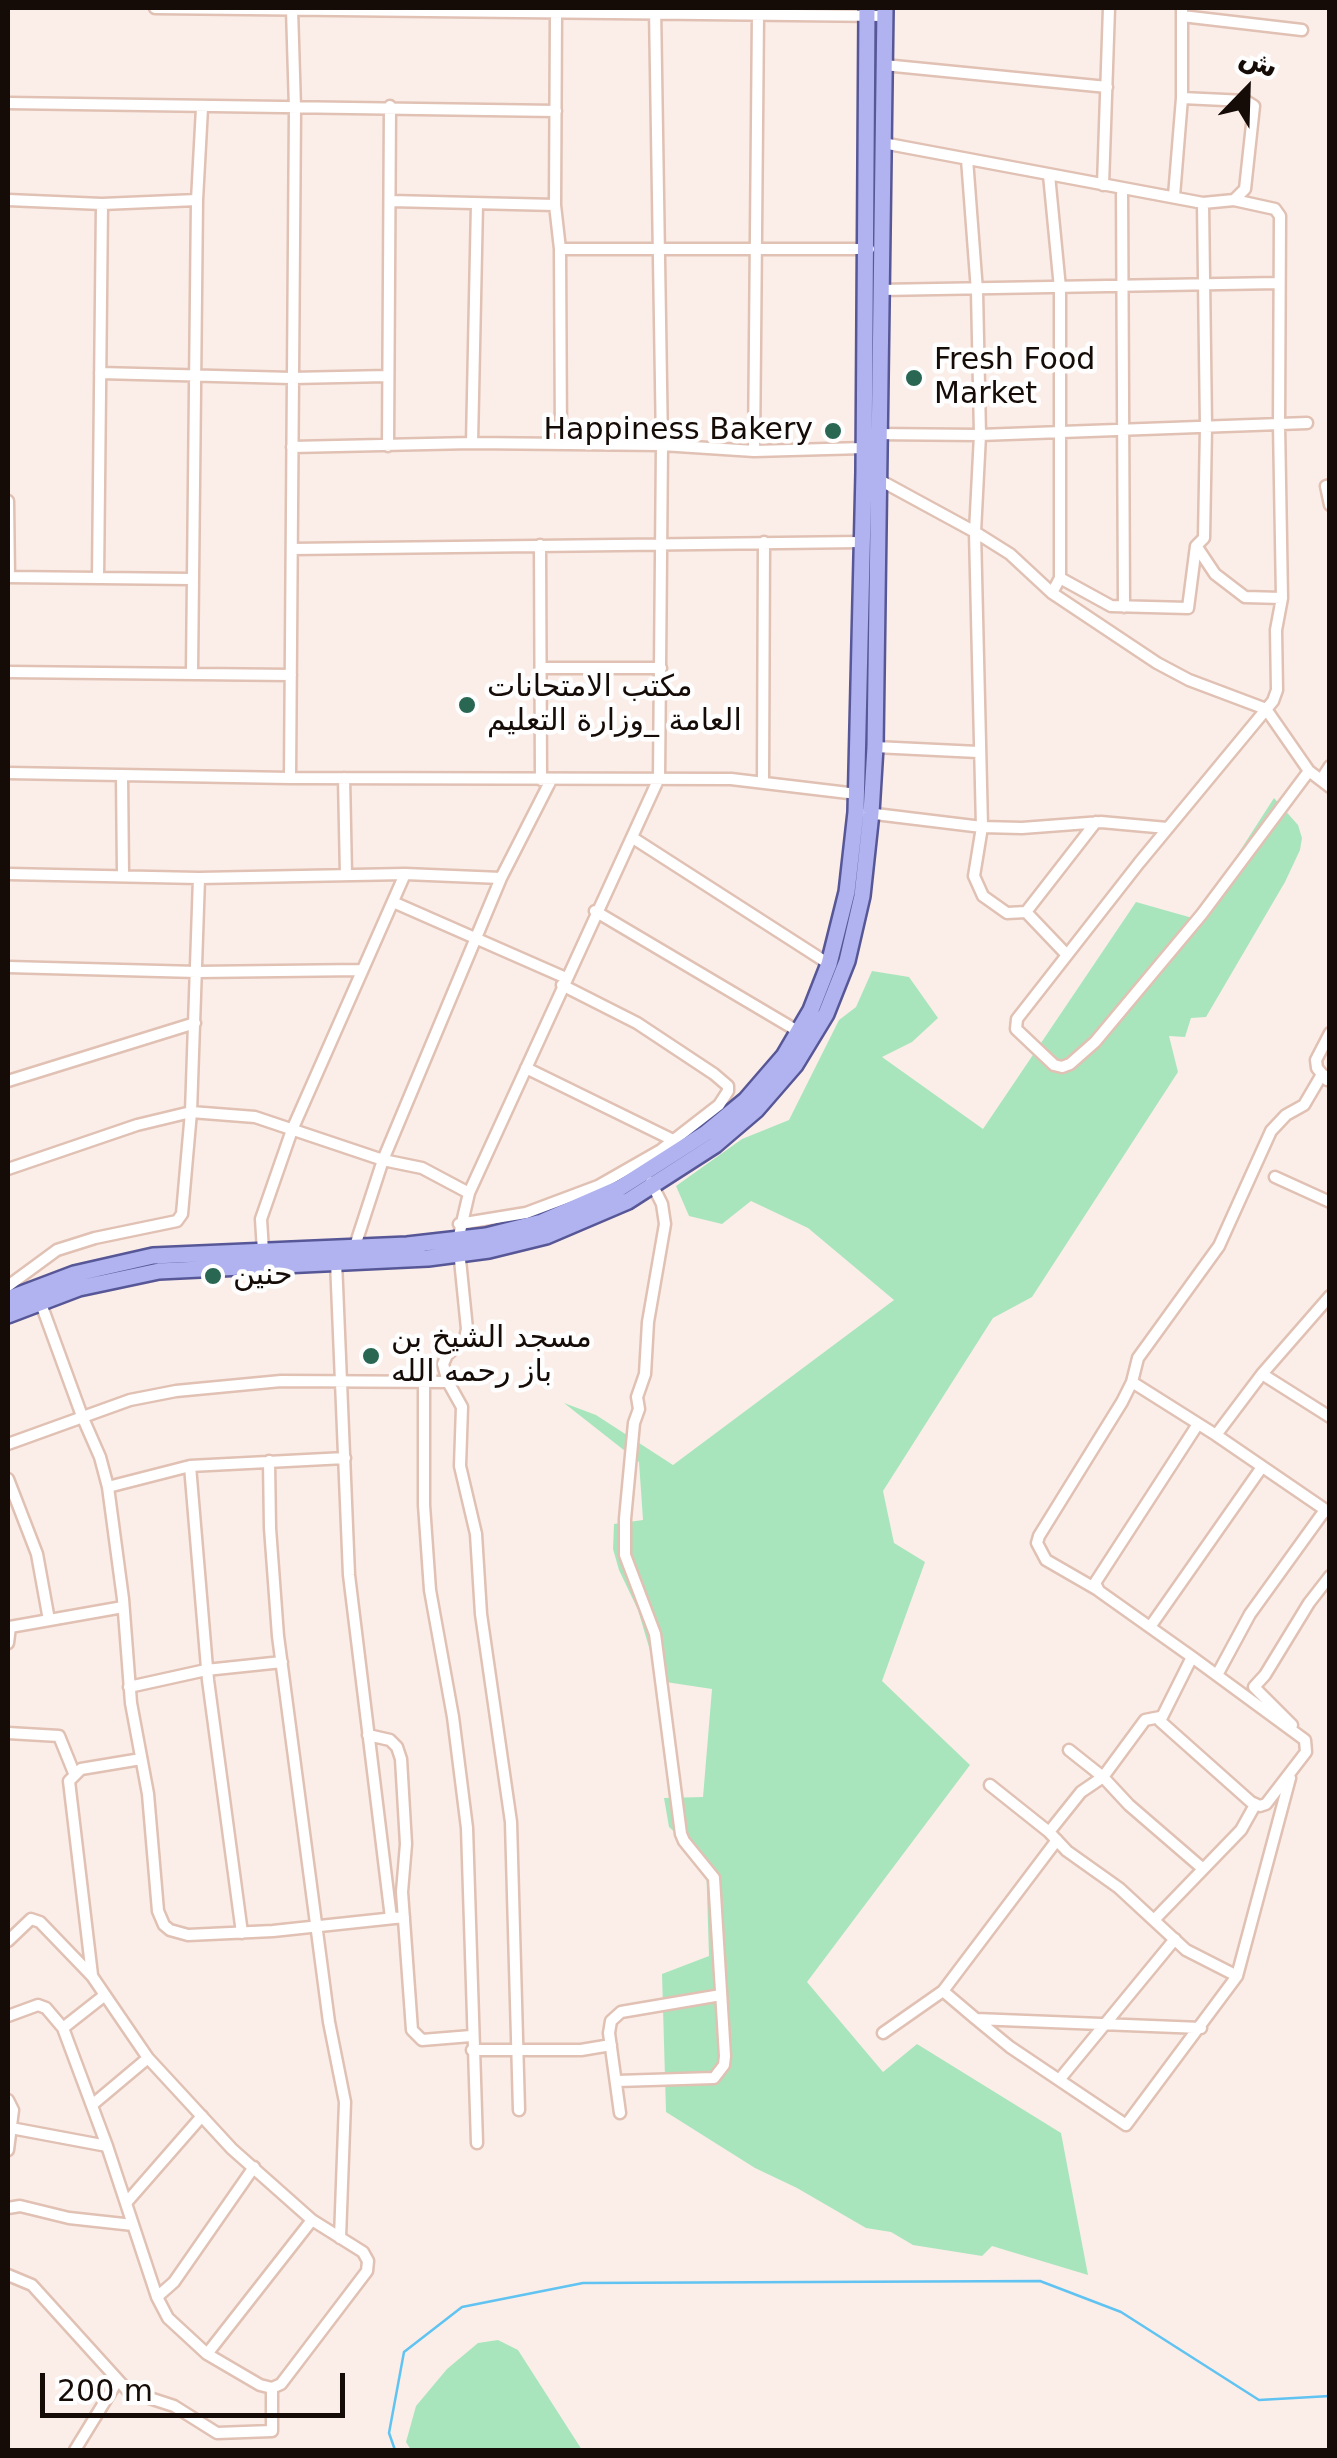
<!DOCTYPE html>
<meta charset="utf-8">
<style>
body{margin:0}
#map{position:relative;width:1337px;height:2458px;overflow:hidden;background:#fbeee8;font-family:"DejaVu Sans","Noto Sans Arabic",sans-serif}
canvas{display:block}
.frame{position:absolute;inset:0;border:10px solid #150b07;pointer-events:none}
.north{position:absolute;left:1197px;top:40px;width:100px;height:100px;-webkit-text-stroke:8px #fefefe;paint-order:stroke;rotate:23deg;font-size:28px;font-weight:700;line-height:40px;text-align:center;color:#150b07}
.north::after{content:'';display:block;margin:auto;width:35px;height:45px;background:#150b07;clip-path:polygon(50% 0,100% 100%,50% 72%,0 100%)}
.scale{position:absolute;left:40px;top:2373px;width:305px;height:45px;box-sizing:border-box;border:5px solid #150b07;border-top:0;padding-left:12px;font-size:30px;line-height:35px;white-space:nowrap;color:#150b07;-webkit-text-stroke:8px #fefefe;paint-order:stroke}
</style>
<div id="map">
<canvas width="1337" height="2458"></canvas>
<div class="frame"></div>
<div class="north">ش</div>
<div class="scale">200 m</div>
</div>
<script>
const c = document.querySelector('canvas').getContext('2d');
c.lineJoin = 'round';
function fill(path, color) { c.fillStyle = color; c.fill(path, 'evenodd'); }
const toPath = rows => new Path2D(rows.map(r => 'M' + r).join(''));
function strokePath(path, color, width, dash) { c.strokeStyle = color; c.lineWidth = width; c.lineCap = dash ? 'butt' : 'round'; c.setLineDash(dash || []); c.stroke(path); }
function write(font, color, halo, rows, align = 'center') {
  c.font = font + ' "DejaVu Sans","Noto Sans Arabic",sans-serif'; c.lineWidth = 9; c.setLineDash([]); c.textBaseline = 'middle'; c.strokeStyle = halo; c.fillStyle = color; for (const [text, x, y, turn = 0] of rows) {
    c.save(); c.translate(x, y); c.rotate((+turn || 0) * Math.PI / 180); c.textAlign = isNaN(turn) ? turn : align; if (halo) c.strokeText(text, 0, 0); c.fillText(text, 0, 0); c.restore();
  }
}
fill(toPath([
 [1274,798,1298,825,1302,838,1300,850,1285,882,1206,1017,1191,1018,1185,1037,1169,1036,1178,1072,1032,1297,993,1318,883,1491,894,1543,925,1562,882,1681,970,1765,807,1982,883,2072,917,2044,1061,2133,1088,2275,992,2246,982,2256,913,2245,891,2232,866,2228,797,2188,755,2168,666,2112,662,1974,709,1956,706,1861,669,1827,664,1798,703,1797,712,1689,659,1681,638,1610,619,1570,613,1549,614,1524,643,1520,639,1462,564,1403,596,1415,673,1465,894,1300,808,1228,751,1201,722,1224,689,1216,676,1186,742,1139,789,1120,839,1020,856,1007,872,971,909,977,938,1018,912,1042,882,1057,983,1129,1136,902,1196,919],
 [498,2340,518,2350,582,2450,411,2450,406,2442,416,2406,447,2369,478,2343]
]), '#a9e5bc');
strokePath(toPath([
 [395,2450,389,2433,404,2352,462,2307,583,2283,1040,2281,1121,2312,1259,2400,1330,2396]
]), '#60c3f1', 2.5);
const minor = toPath([
 [155,8,884,16],
 [556,12,555,205,560,249,561,444],
 [1182,16,1302,30],
 [884,65,1107,87],
 [1182,98,1246,101,1254,106,1245,189,1234,200],
 [8,103,556,111],
 [883,143,1203,203,1234,200,1275,209,1280,216,1279,424,1282,598,1276,630,1277,690,1273,701,1139,863,1017,1019,1016,1029,1054,1065,1062,1067,1070,1064,1095,1042,1202,914,1309,771],
 [967,159,977,291,980,435,975,532,982,827,974,876,983,896,1007,913,1026,912],
 [1049,175,1060,288,1060,578,1052,593],
 [1103,185,1109,8],
 [1122,188,1124,607],
 [1174,196,1182,98,1182,8],
 [8,200,102,204,197,200],
 [391,201,555,205],
 [560,249,869,249],
 [880,290,1278,283],
 [100,373,292,378,387,376],
 [873,434,980,435,1307,423],
 [472,443,477,204],
 [388,446,390,106],
 [292,447,472,443,662,445,754,451,864,448],
 [754,451,758,14],
 [874,477,975,532,1010,554,1052,593,1157,663,1189,680,1266,709,1309,771,1330,787],
 [1330,485,1326,486,1330,505],
 [8,501,9,577],
 [540,545,541,780],
 [1197,547,1215,574,1245,597,1282,598],
 [292,549,861,542],
 [8,577,191,579],
 [98,578,102,204],
 [1060,578,1111,606,1188,608,1196,546,1204,538,1206,427,1203,203],
 [541,668,661,668],
 [192,671,197,200,202,108],
 [8,672,291,675],
 [875,747,978,752],
 [8,773,290,778,731,779,857,794],
 [122,776,123,874],
 [290,778,295,108,292,9],
 [344,778,346,875],
 [1321,780,1330,766],
 [763,781,764,542],
 [867,813,982,827,1022,828,1101,822,1167,828],
 [633,838,829,964],
 [8,874,199,878,405,874,501,878],
 [393,902,566,978],
 [595,911,801,1033],
 [1067,955,1026,912,1096,822],
 [8,967,197,972,360,970],
 [526,1068,673,1140],
 [1327,1080,1317,1068,1316,1060,1330,1033],
 [8,1081,195,1023],
 [8,1169,137,1125,191,1112,255,1117,383,1160,422,1168,469,1193],
 [1275,1177,1330,1202],
 [459,1224,526,1213,598,1186,661,1150,719,1105,728,1091,728,1086,714,1074,637,1023,562,985],
 [354,1249,383,1160,501,878,551,780],
 [263,1251,261,1219,292,1130,405,874],
 [336,1261,349,1575,391,1918],
 [8,1286,57,1250,95,1238,177,1221,182,1214,191,1112,199,878],
 [40,1301,82,1416,100,1457,108,1487,123,1599,131,1703,148,1794,158,1911,164,1925,170,1930,188,1935,273,1931,404,1917],
 [1262,1374,1330,1417],
 [424,1382,424,1505,430,1590,453,1717,467,1828,477,2143],
 [1132,1382,1216,1435,1330,1513],
 [1216,1435,1262,1374,1330,1296],
 [8,1444,130,1400,176,1391,281,1381,448,1382],
 [269,1461,270,1528,278,1636,329,2022,345,2102,340,2238],
 [190,1466,208,1680,242,1933],
 [8,1479,37,1554,49,1620],
 [108,1487,190,1466,345,1458],
 [1098,1590,1046,1560,1037,1543,1039,1536,1122,1402,1132,1382,1138,1358,1219,1246,1271,1131,1286,1115,1304,1105,1321,1076,1330,1076],
 [1150,1627,1262,1467],
 [8,1643,10,1627,123,1607],
 [1192,1657,1160,1721,1251,1802,1260,1806,1266,1804,1306,1752,1305,1740,1192,1657,1099,1591,1095,1583,1198,1424],
 [1217,1675,1250,1614,1325,1510],
 [129,1687,206,1670,282,1662],
 [1292,1725,1254,1687,1265,1675,1309,1603,1330,1576],
 [8,1733,59,1736,74,1773],
 [368,1735,390,1740,397,1747,401,1759,406,1844,402,1892,412,2030,422,2040,471,2036],
 [1069,1750,1103,1777,1129,1805,1202,1868],
 [990,1785,1049,1832,1067,1851,1119,1888,1186,1950,1237,1976],
 [1049,1832,1081,1792,1103,1777,1145,1720,1160,1717],
 [1154,1920,1241,1830,1255,1805],
 [8,1941,31,1919,40,1922,92,1976,148,2058,232,2149,312,2220,363,2252,368,2261,367,2271,281,2384,272,2388,260,2385,207,2354,168,2318,157,2297,107,2146,63,2028,46,2008,38,2005,8,2016],
 [92,1975,69,1781,81,1769,141,1759],
 [943,1991,1057,1840],
 [976,2019,1010,2047,1126,2125,1237,1976,1290,1778],
 [63,2028,105,1995],
 [883,2033,943,1991,976,2019,1201,2028],
 [472,2050,581,2050,611,2045],
 [1059,2080,1175,1939],
 [617,2081,714,2078,724,2065,725,2056,714,1878,684,1841,681,1834,655,1634,625,1555,625,1519,634,1423,639,1409,637,1397,645,1374,648,1322,665,1224,662,1204,651,1182],
 [8,2100,13,2110,8,2150],
 [92,2105,148,2058],
 [519,2110,511,1822,481,1614,476,1534,460,1466,462,1407,448,1382,443,1364,447,1355,465,1338,467,1329,458,1240,469,1193,659,778,662,445,655,8],
 [620,2113,609,2033,611,2021,621,2012,721,1995],
 [11,2128,107,2146],
 [126,2203,202,2116],
 [8,2208,20,2206,69,2218,133,2225],
 [8,2275,32,2285,128,2391,174,2406,217,2433,272,2431,272,2388],
 [157,2297,174,2282,254,2167],
 [207,2354,312,2220],
 [75,2450,118,2380]
]);
const primary = toPath([
 [8,1299,74,1274,153,1256,407,1245,486,1236,542,1222,620,1188,706,1133,746,1100,784,1056,811,1010,829,964,847,892,856,812,864,472,867,8],
 [8,1315,79,1288,159,1271,428,1258,489,1250,546,1236,628,1201,715,1145,756,1110,795,1065,826,1014,847,961,862,896,871,813,875,747,885,8]
]);
strokePath(minor, '#e0c1b4', 15);
strokePath(primary, '#575797', 20);
strokePath(minor, '#fff', 10);
strokePath(primary, '#b0b3ef', 15);
for (const [x, y, r, color] of [
 [914,378,10,"#296753"],
 [833,431,10,"#296753"],
 [467,705,10,"#296753"],
 [213,1276,10,"#296753"],
 [371,1356,10,"#296753"]
]) { const dot = new Path2D(); dot.arc(x, y, r, 0, 2 * Math.PI); c.fillStyle = color; c.fill(dot); strokePath(dot, '#fefefe', 4); }
write('30px', '#150b07', '#fefefe', [
 ["Fresh Food",934,361],
 ["Market",934,395],
 ["Happiness Bakery",813,431,"right"],
 ["مكتب الامتحانات",487,688],
 ["العامة _وزارة التعليم",487,722],
 ["حنين",233,1276],
 ["مسجد الشيخ بن",391,1339],
 ["باز رحمه الله",391,1373]
], 'left');
</script>
